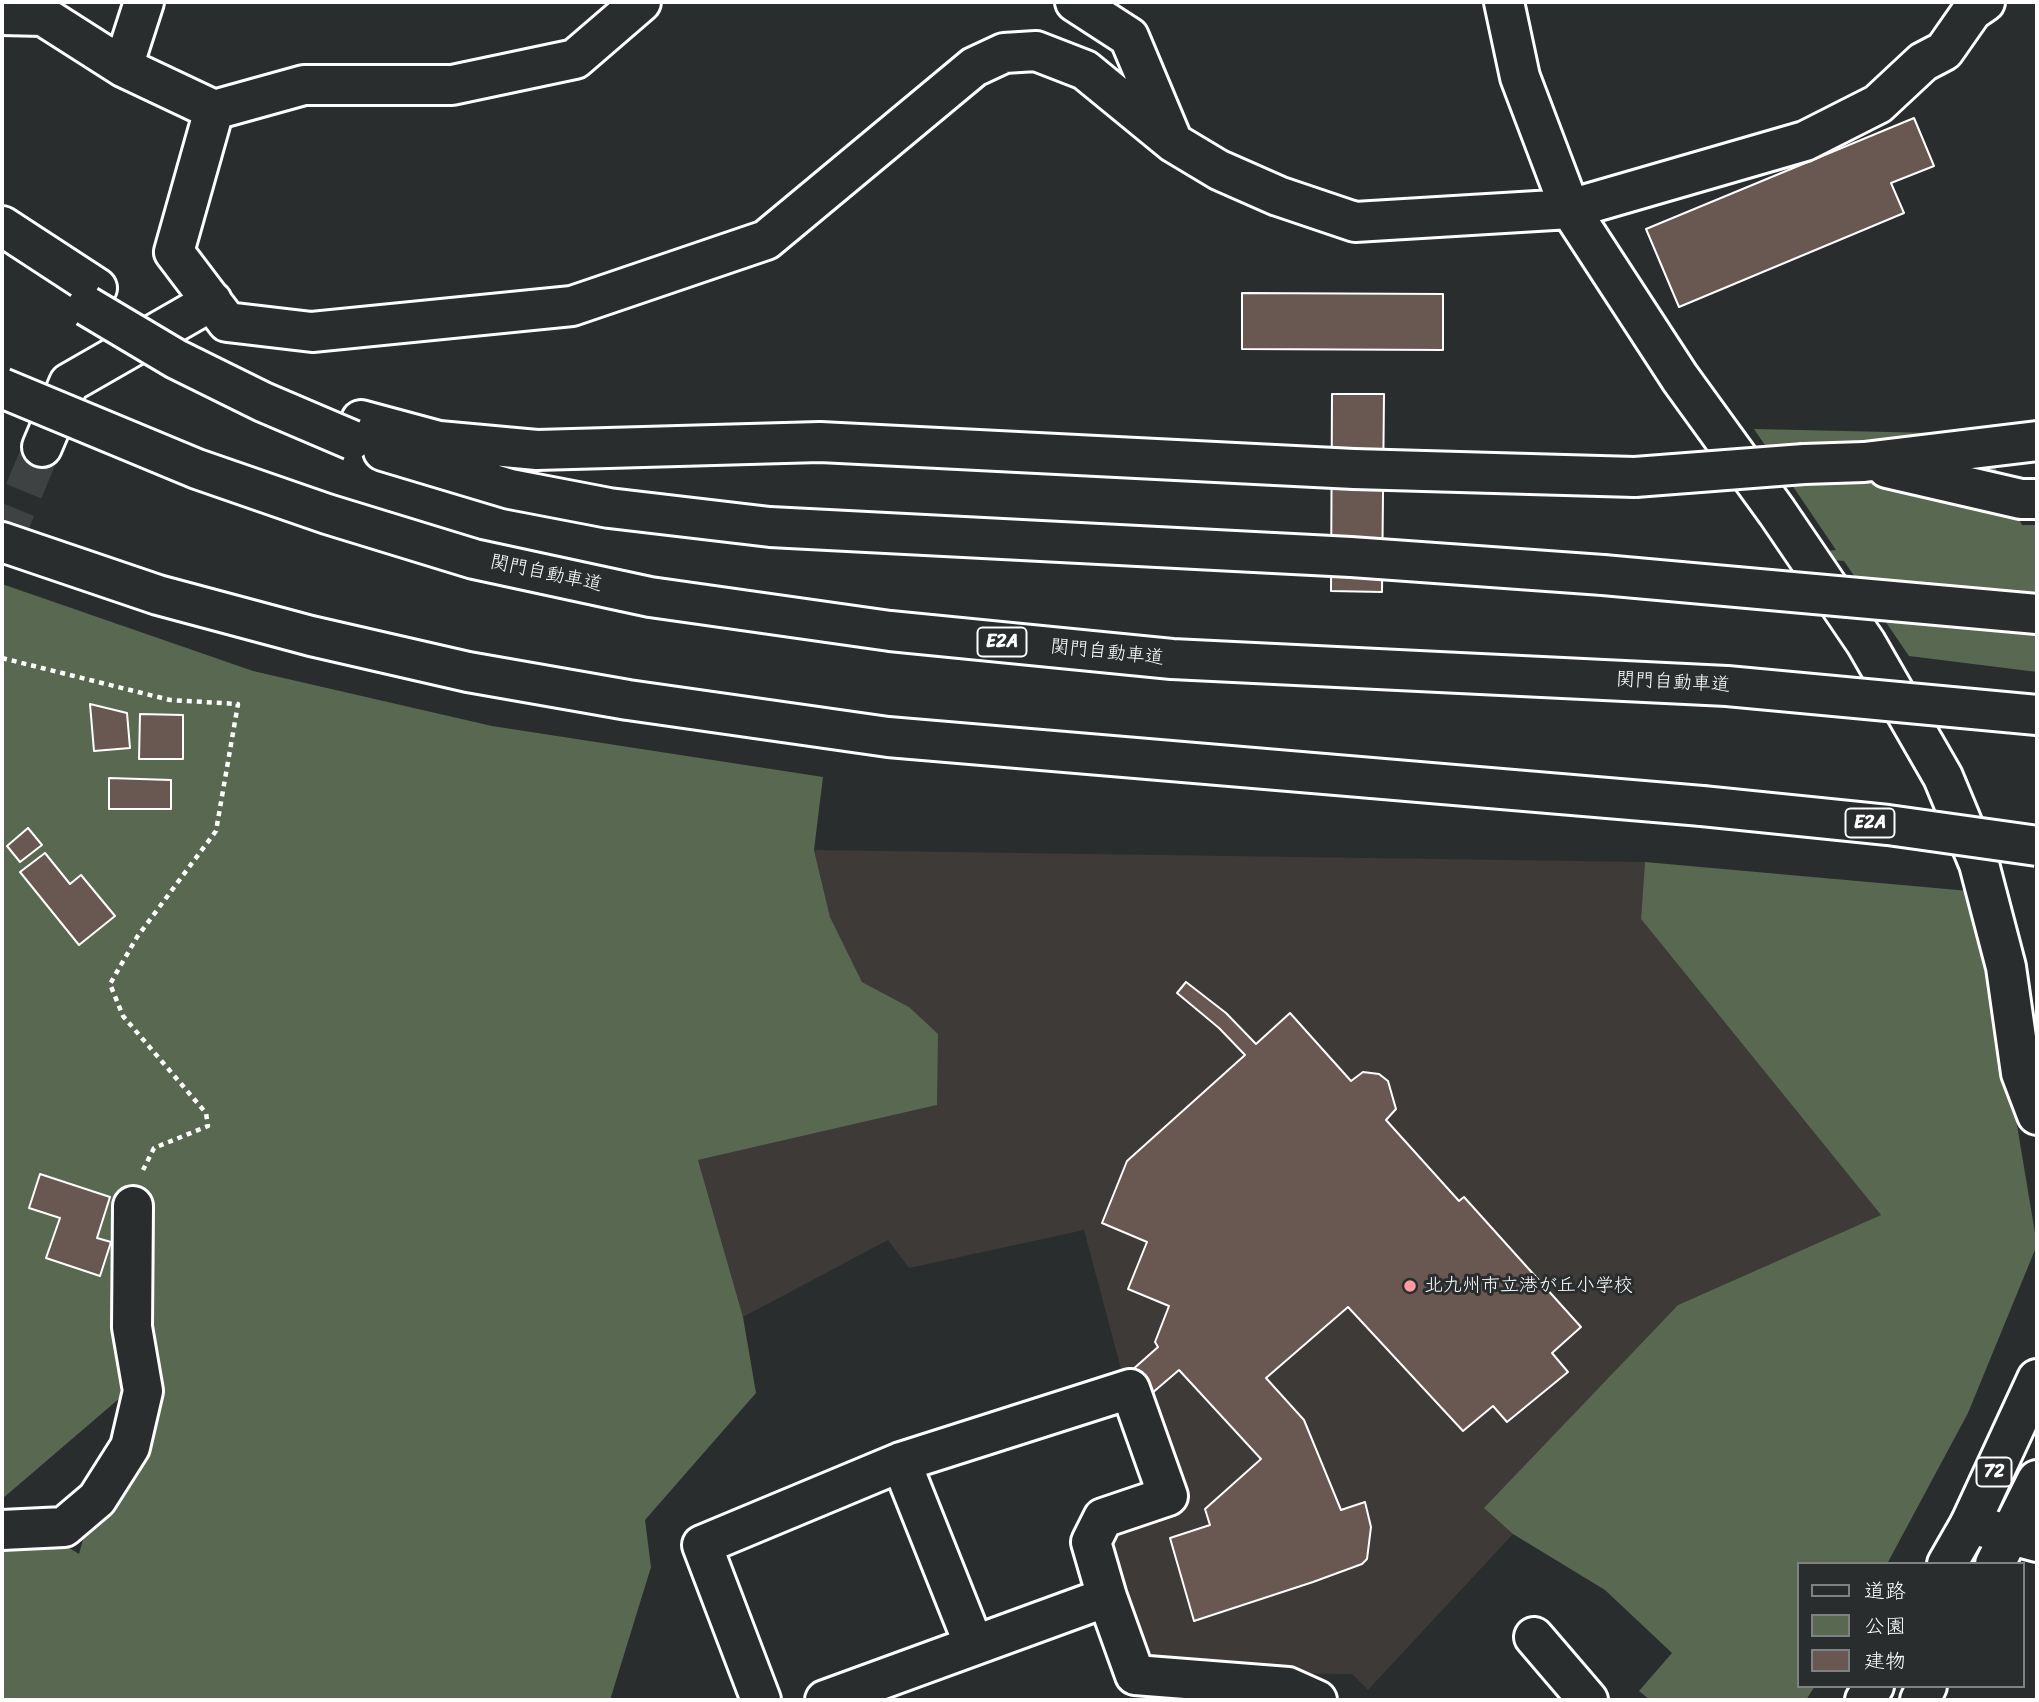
<!DOCTYPE html>
<meta charset="utf-8">
<style>
body{margin:0}
#map{position:relative;width:2039px;height:1702px;overflow:hidden;background:#2a2d2e;font-family:Sriracha,"Klee One",sans-serif}
canvas{display:block}
.frame{position:absolute;inset:0;border:4px solid #fff;pointer-events:none}
.legend{position:absolute;left:1797px;top:1562px;width:228px;height:126px;box-sizing:border-box;background:#2a2d2e;border:2px solid #7f8182;margin:0;padding:9px 12px;list-style:none;font-size:21px;color:#fff}
.legend li{display:flex;align-items:center;gap:14px;height:35px}
.legend b{width:35px;border:2px solid #7f8182}
</style>
<div id="map">
<canvas width="2039" height="1702"></canvas>
<div class="frame"></div>
<ul class="legend">
<li><b style="height:9px;background:#2a2d2e"></b>道路</li>
<li><b style="height:19px;background:#596851"></b>公園</li>
<li><b style="height:19px;background:#695851"></b>建物</li>
</ul>
</div>
<script>
const c = document.querySelector('canvas').getContext('2d');
c.lineJoin = 'round';
function fill(path, color) { c.fillStyle = color; c.fill(path, 'evenodd'); }
const toPath = rows => new Path2D(rows.map(r => 'M' + r).join(''));
function strokePath(path, color, width, dash) { c.strokeStyle = color; c.lineWidth = width; c.lineCap = dash ? 'butt' : 'round'; c.setLineDash(dash || []); c.stroke(path); }
function write(font, color, halo, rows, align = 'center') {
  c.font = font + ' Sriracha,"Klee One",sans-serif'; c.lineWidth = 6; c.setLineDash([]); c.textBaseline = 'middle'; c.strokeStyle = halo; c.fillStyle = color; for (const [text, x, y, turn = 0] of rows) {
    c.save(); c.translate(x, y); c.rotate((+turn || 0) * Math.PI / 180); c.textAlign = isNaN(turn) ? turn : align; if (halo) c.strokeText(text, 0, 0); c.fillText(text, 0, 0); c.restore();
  }
}
fill(toPath([
 [814,850,1645,862,1641,919,1881,1215,1678,1305,1485,1508,1513,1534,1368,1690,1352,1674,1226,1673,1153,1664,1136,1640,1112,1547,1122,1532,1186,1506,1135,1378,1121,1369,1084,1230,909,1268,888,1240,743,1317,698,1160,937,1105,909,1007,862,982,830,917]
]), '#3d3a38');
fill(toPath([
 [1754,429,1980,434,2022,525,2037,525,2037,672,1909,656,1844,561,1806,558,1807,553,1836,550],
 [2,584,253,671,492,726,823,777,814,850,830,917,862,982,909,1007,938,1034,937,1105,698,1160,743,1317,756,1393,645,1520,651,1567,610,1700,2,1700,2,1542,60,1542,79,1554,84,1536,112,1497,156,1367,2,1499],
 [1645,862,1969,891,1995,993,2037,1245,1968,1413,1887,1564,1799,1564,1799,1686,1815,1686,1806,1700,1650,1700,1639,1691,1672,1653,1605,1590,1513,1534,1484,1508,1678,1305,1881,1215,1641,919]
]), '#596851');
const building = toPath([
 [1914,118,1934,166,1891,183,1904,213,1679,307,1646,229,1914,118],
 [1242,293,1443,294,1443,350,1242,349,1242,293],
 [1332,394,1384,394,1382,592,1331,591,1332,394],
 [90,704,127,713,130,748,94,751,90,704],
 [140,714,183,715,183,759,139,759,140,714],
 [109,778,171,780,171,809,109,809,109,778],
 [28,828,42,845,20,862,7,846,28,828],
 [45,853,70,884,81,875,115,916,79,945,20,872,45,853],
 [1186,982,1226,1013,1256,1044,1290,1013,1351,1081,1363,1072,1379,1074,1388,1081,1396,1109,1386,1120,1459,1201,1464,1197,1581,1327,1552,1353,1568,1372,1507,1422,1493,1406,1463,1431,1348,1307,1266,1378,1304,1420,1341,1510,1365,1502,1371,1527,1367,1559,1362,1564,1313,1582,1194,1621,1170,1538,1210,1525,1205,1509,1261,1459,1179,1370,1151,1394,1131,1371,1158,1347,1155,1342,1169,1306,1128,1289,1147,1242,1102,1223,1127,1161,1245,1055,1219,1028,1177,993,1186,982],
 [40,1174,110,1197,97,1238,111,1242,100,1276,46,1258,60,1218,29,1208,40,1174]
]);
fill(building, '#695851');
strokePath(building, '#fff', 2);
strokePath(toPath([
 [2,544,42,447]
]), '#3f4243', 38, [38, 19]);
const minor = toPath([
 [1075,2,1129,37,1170,135],
 [1504,2,1520,77,1570,209,1680,378,1777,512,1866,643,1943,777,1979,864,2006,967,2021,1073,2037,1115],
 [2,15,43,16,123,67,214,110,174,252,227,322,312,332,572,306,766,240,974,67,1004,53,1036,51,1085,70,1174,143,1219,170,1278,196,1355,222,1570,209,1805,141,1878,104,1923,62,1944,51,1972,11,1985,2],
 [123,67,144,2],
 [214,110,304,85,452,85,575,59,641,2],
 [42,447,69,383,212,301],
 [901,1462,974,1645],
 [1970,1524,2037,1542],
 [2,1530,64,1527,97,1499,130,1447,143,1391,132,1327,133,1206],
 [1534,1637,1588,1700],
 [761,1700,702,1545,901,1462,1130,1389,1168,1496,1103,1518,1091,1542,1107,1597,1135,1675,1288,1687,1317,1700],
 [825,1700,1107,1597]
]);
const major = toPath([
 [1947,1564,1970,1524,2037,1379],
 [1995,1564,2037,1480],
 [1865,1700,1874,1686],
 [1920,1700,1927,1686]
]);
const highway = toPath([
 [2,226,97,288],
 [361,420,439,441,537,450,820,442,1354,469,1635,477],
 [383,451,510,489,609,508,770,527,1351,557,1603,575],
 [1804,464,1864,462,2037,441],
 [1887,468,2021,499,2037,499],
 [2,542,158,595,311,636,468,672,628,700,888,737,1702,806]
]);
strokePath(minor, '#fff', 44);
strokePath(major, '#fff', 44);
strokePath(highway, '#fff', 44);
strokePath(toPath([
 [2,658,170,700,238,704,216,831,137,937,110,984,123,1016,206,1113,208,1126,154,1148,143,1170]
]), '#fff', 4.5, [5, 5]);
strokePath(minor, '#2a2d2e', 38);
strokePath(major, '#2a2d2e', 38);
strokePath(highway, '#2a2d2e', 38);
const highwayBridge = toPath([
 [87,306,176,359,263,402,352,440],
 [2,388,197,469,327,514,474,559,650,597,890,631,1172,659,1727,686,2037,715],
 [1635,477,1804,464],
 [1603,575,2037,614],
 [1702,806,1888,825,2037,846]
]);
strokePath(highwayBridge, '#fff', 44, []);
strokePath(highwayBridge, '#2a2d2e', 38);
for (const [x, y, r, color] of [
 [1410,1286,7,"#ff9aa2"]
]) { const dot = new Path2D(); dot.arc(x, y, r, 0, 2 * Math.PI); c.fillStyle = color; c.fill(dot); strokePath(dot, '#2a2d2e', 2.5); }
for (const [x, y, w] of [
 [1002,642,49],
 [1870,823,49],
 [1994,1472,35]
]) { const box = new Path2D(); box.roundRect(x - w / 2, y - 14.5, w, 29, 5); c.fillStyle = '#2a2d2e'; c.fill(box); strokePath(box, '#fff', 2); }
write('bold 18px', '#fff', null, [
 ["E2A",1002,642],
 ["E2A",1870,823],
 ["72",1994,1472]
]);
write('19px', '#fff', '#2a2d2e', [
 ["関門自動車道",546,574,12],
 ["関門自動車道",1107,653,6],
 ["関門自動車道",1673,683,3]
]);
write('19px', '#fff', '#2a2d2e', [
 ["北九州市立港が丘小学校",1424,1286]
], 'left');
</script>
